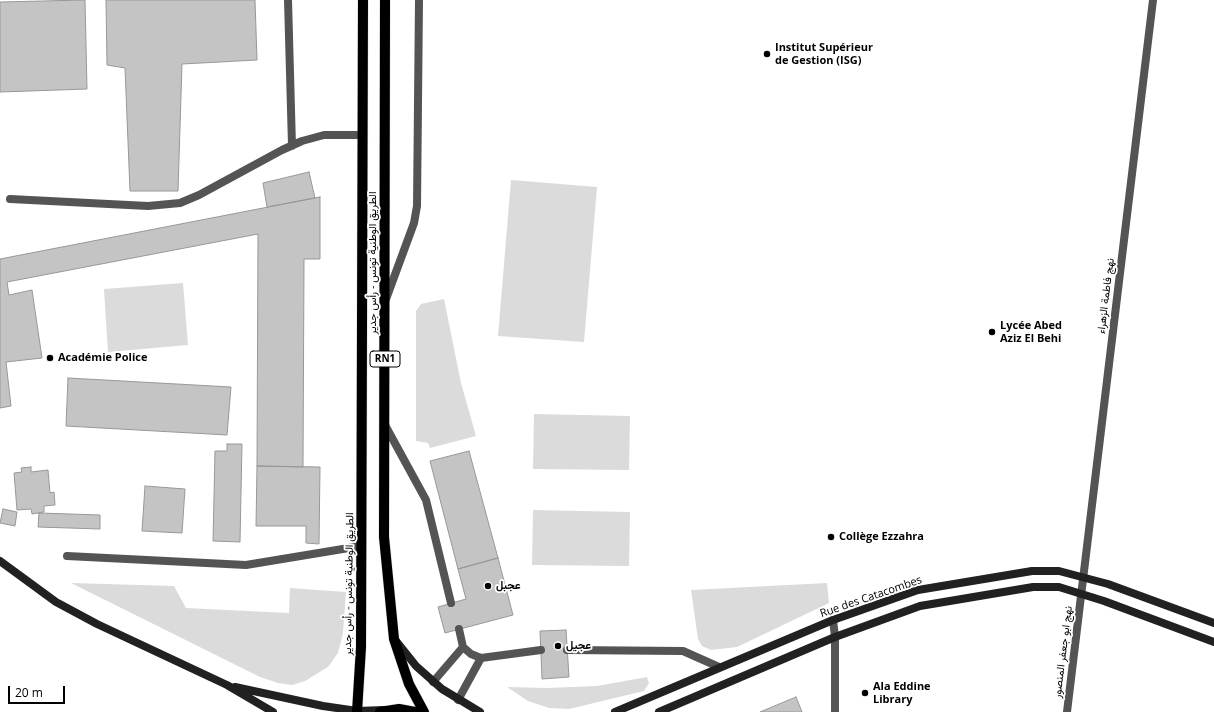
<!DOCTYPE html>
<meta charset="utf-8">
<style>
body{margin:0}
#map{position:relative;width:1214px;height:712px;overflow:hidden;background:#fff;font-family:"Open Sans",sans-serif}
canvas{display:block}
.scale{position:absolute;left:8px;top:686px;width:57px;height:18px;box-sizing:border-box;border:2px solid #000;border-top:0;padding-left:5px;font-size:12px;line-height:14px;white-space:nowrap;color:#000;-webkit-text-stroke:3px #fff;paint-order:stroke}
</style>
<div id="map">
<canvas width="1214" height="712"></canvas>
<div class="scale">20 m</div>
</div>
<script>
const c = document.querySelector('canvas').getContext('2d');
c.lineJoin = 'round';
function fill(path, color) { c.fillStyle = color; c.fill(path, 'evenodd'); }
const toPath = rows => new Path2D(rows.map(r => 'M' + r).join(''));
function strokePath(path, color, width, dash) { c.strokeStyle = color; c.lineWidth = width; c.lineCap = dash ? 'butt' : 'round'; c.setLineDash(dash || []); c.stroke(path); }
function write(font, color, halo, rows, align = 'center') {
  c.font = font + ' "Open Sans",Vazirmatn,sans-serif'; c.lineWidth = 3.5; c.setLineDash([]); c.textBaseline = 'middle'; c.strokeStyle = halo; c.fillStyle = color; for (const [text, x, y, turn = 0] of rows) {
    c.save(); c.translate(x, y); c.rotate((+turn || 0) * Math.PI / 180); c.textAlign = isNaN(turn) ? turn : align; if (halo) c.strokeText(text, 0, 0); c.fillText(text, 0, 0); c.restore();
  }
}
fill(toPath([
 [511,180,597,187,584,342,498,336],
 [183,283,188,345,108,352,104,289],
 [444,299,461,383,476,436,430,448,428,443,416,441,416,311,421,304],
 [534,414,630,416,629,470,533,469],
 [533,510,630,512,629,566,532,565],
 [71,583,174,586,186,608,289,613,290,588,346,592,343,633,338,653,328,667,305,681,292,685,278,683,260,677],
 [827,583,829,603,737,647,711,650,702,646,698,639,691,590],
 [647,677,649,683,644,691,569,709,549,708,528,701,507,687,546,688,597,686]
]), '#dbdbdb');
const building = toPath([
 [85,0,87,89,0,92,0,2,85,0],
 [106,0,255,0,257,60,182,64,178,191,130,191,125,68,107,65,106,0],
 [309,172,315,198,267,207,263,183,309,172],
 [320,197,320,259,304,259,303,467,257,466,258,234,7,282,9,295,32,290,42,358,6,362,11,406,0,408,0,259,320,197],
 [68,378,231,387,227,435,66,426,68,378],
 [227,444,242,444,240,542,213,541,215,451,227,451,227,444],
 [469,451,498,558,458,569,430,461,469,451],
 [257,466,320,467,319,544,306,543,306,526,256,526,257,466],
 [31,467,31,472,48,470,50,493,54,492,55,505,44,506,44,512,32,514,31,509,17,510,14,473,22,472,21,468,31,467],
 [145,486,185,489,182,533,142,531,145,486],
 [3,509,17,512,15,526,0,523,3,509],
 [39,513,100,515,100,529,38,527,39,513],
 [498,558,513,615,445,633,438,607,466,599,458,569,498,558],
 [566,630,569,677,542,679,540,631,566,630],
 [796,697,802,712,760,712,796,697]
]);
fill(building, '#c4c4c4');
strokePath(building, '#989898', 1);
const primary = toPath([
 [385,0,384,537,394,639,409,684,424,712],
 [357,712,361,647,363,0],
 [380,712,399,709,415,712]
]);
strokePath(primary, '#dbdbdb', 11);
strokePath(toPath([
 [288,0,292,146],
 [10,199,148,206,180,203,199,195,282,150,302,141,324,135,363,135],
 [386,299,414,223,417,206,419,0],
 [385,425,426,500,451,603],
 [67,556,246,565,361,546],
 [459,629,463,647,471,654,481,658,541,650],
 [567,650,683,651,719,667],
 [433,682,463,647],
 [458,700,481,658]
]), '#545454', 8);
strokePath(toPath([
 [833,620,835,637,835,712],
 [1067,712,1153,0]
]), '#545454', 8);
strokePath(toPath([
 [0,561,56,602,97,624,227,685,273,712],
 [396,641,416,666,442,689,480,712],
 [235,687,323,706,357,711,384,710],
 [615,712,833,620,918,590,1032,571,1059,571,1108,584,1214,623],
 [659,712,835,637,920,606,1033,587,1059,587,1104,601,1214,642]
]), '#212121', 8);
strokePath(primary, '#000', 10);
for (const [x, y, r, color] of [
 [767,54,4,"#000"],
 [992,332,4,"#000"],
 [50,358,4,"#000"],
 [831,537,4,"#000"],
 [488,586,4,"#000"],
 [558,646,4,"#000"],
 [865,693,4,"#000"]
]) { const dot = new Path2D(); dot.arc(x, y, r, 0, 2 * Math.PI); c.fillStyle = color; c.fill(dot); strokePath(dot, '#fff', 1.5); }
for (const [x, y, w] of [
 [385,359,30]
]) { const box = new Path2D(); box.roundRect(x - w / 2, y - 8, w, 16, 3); c.fillStyle = '#fff'; c.fill(box); strokePath(box, '#000', 1); }
write('bold 10px', '#000', null, [
 ["RN1",385,359]
]);
write('bold 11px', '#000', '#fff', [
 ["Institut Supérieur",775,48],
 ["de Gestion (ISG)",775,61],
 ["Lycée Abed",1000,326],
 ["Aziz El Behi",1000,339],
 ["Académie Police",58,358],
 ["Collège Ezzahra",839,537],
 ["عجبل",496,586],
 ["عجيل",566,646],
 ["Ala Eddine",873,687],
 ["Library",873,700]
], 'left');
write('11px', '#000', '#fff', [
 ["الطريق الوطنية تونس - رأس جدير",373,263,-90],
 ["نهج فاطمة الزهراء",1106,296,-83],
 ["الطريق الوطنية تونس - رأس جدير",349,584,-89],
 ["Rue des Catacombes",871,597,-19],
 ["نهج ابو جعفر المنصور",1063,652,-83]
]);
</script>
